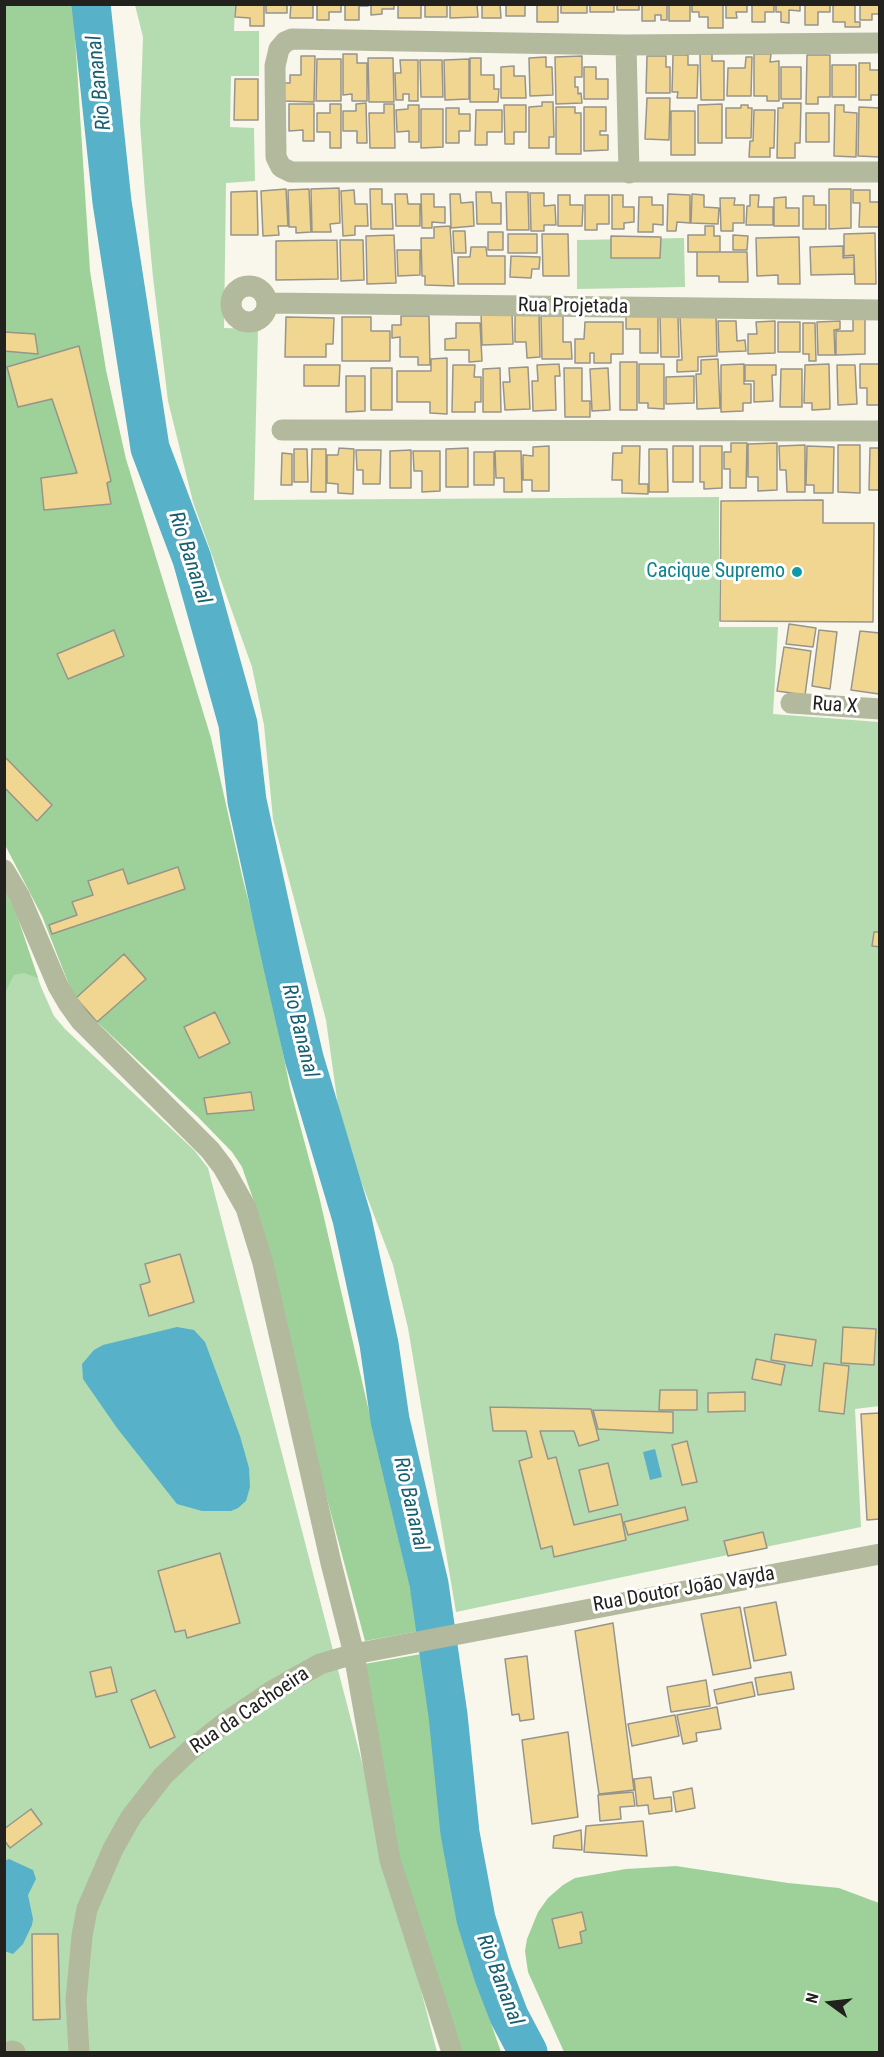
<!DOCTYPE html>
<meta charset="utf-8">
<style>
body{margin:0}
#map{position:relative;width:884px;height:2057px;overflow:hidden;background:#f9f6ec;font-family:"Roboto Condensed",sans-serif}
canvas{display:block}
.frame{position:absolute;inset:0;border:6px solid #22211d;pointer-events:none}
.north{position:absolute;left:800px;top:1973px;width:60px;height:60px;-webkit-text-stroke:4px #fff;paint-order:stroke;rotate:285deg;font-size:16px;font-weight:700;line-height:24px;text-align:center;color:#22211d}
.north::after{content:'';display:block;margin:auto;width:21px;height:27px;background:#22211d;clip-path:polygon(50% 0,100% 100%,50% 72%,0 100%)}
</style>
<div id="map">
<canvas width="884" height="2057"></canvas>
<div class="frame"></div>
<div class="north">N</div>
</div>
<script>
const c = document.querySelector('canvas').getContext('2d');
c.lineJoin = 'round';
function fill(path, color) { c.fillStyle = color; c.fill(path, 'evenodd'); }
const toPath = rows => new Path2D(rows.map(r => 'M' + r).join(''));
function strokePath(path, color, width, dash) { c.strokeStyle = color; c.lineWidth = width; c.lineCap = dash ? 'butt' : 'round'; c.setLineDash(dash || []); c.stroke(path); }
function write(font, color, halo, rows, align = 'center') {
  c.font = font + ' "Roboto Condensed",sans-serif'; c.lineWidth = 6; c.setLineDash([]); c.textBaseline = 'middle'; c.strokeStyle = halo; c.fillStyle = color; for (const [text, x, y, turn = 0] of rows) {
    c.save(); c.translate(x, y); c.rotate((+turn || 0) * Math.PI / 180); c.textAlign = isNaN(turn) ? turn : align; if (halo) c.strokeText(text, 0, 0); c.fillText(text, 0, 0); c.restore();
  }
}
fill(toPath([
 [135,5,235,5,234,31,259,31,259,76,231,76,230,127,254,128,255,181,226,183,224,328,258,329,254,500,719,497,719,627,778,627,773,714,879,722,880,1406,855,1409,861,1527,456,1612,408,1328,393,1265,361,1181,338,1106,326,1020,273,819,264,725,252,667,193,502,168,401,153,277,145,193,140,123,143,37],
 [684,238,685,287,577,289,577,240],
 [4,890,15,910,41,987,54,1016,65,1029,194,1150,208,1168,437,2052,5,2052]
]), '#b4dcb0');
fill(toPath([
 [4,5,73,5,90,271,106,370,126,459,211,738,243,880,263,955,290,1088,319,1196,420,1631,365,1641,318,1465,259,1216,242,1167,232,1152,198,1117,80,1006,71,990,42,916,5,845],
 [4,890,15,910,38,978,24,973,14,975,5,993],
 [427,1653,441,1811,449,1871,472,1969,501,2052,462,2052,399,1865,364,1664],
 [676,1866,788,1883,839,1888,879,1903,879,2052,564,2052,528,1972,525,1951,527,1939,538,1912,548,1898,563,1885,575,1878,626,1869]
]), '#9ed19a');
fill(toPath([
 [177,1327,194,1330,205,1342,240,1436,249,1468,250,1487,246,1501,238,1508,231,1511,202,1511,177,1504,117,1428,83,1379,82,1364,94,1350,103,1345],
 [655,1449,662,1477,650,1480,643,1452],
 [9,1859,33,1870,36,1879,28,1895,33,1919,32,1925,23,1944,13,1954,4,1951,4,1861]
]), '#56b1c9');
strokePath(toPath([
 [91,4,112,202,150,448,192,559,238,724,247,801,283,966,304,1058,352,1219,379,1344,390,1420,429,1584,448,1715,460,1833,476,1919,493,1974,509,2016,528,2052]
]), '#56b1c9', 39);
const building = toPath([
 [236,4,264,4,264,26,250,26,250,18,235,17,236,4],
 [266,4,287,4,287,13,266,13,266,4],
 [291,4,313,4,313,18,290,18,291,4],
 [317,4,341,4,341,12,329,12,329,20,317,20,317,4],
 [345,4,368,4,368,6,359,6,359,20,345,20,345,4],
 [371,4,394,4,394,9,382,9,382,14,371,15,371,4],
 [398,4,421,4,421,18,398,18,398,4],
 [425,4,447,4,447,17,425,17,425,4],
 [450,4,477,4,478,17,450,18,450,4],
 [482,4,500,4,501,18,482,18,482,4],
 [506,4,525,4,525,16,506,16,506,4],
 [537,4,558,4,558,22,537,22,537,4],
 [561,4,587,4,587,13,561,13,561,4],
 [590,4,614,4,614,12,590,12,590,4],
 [617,4,639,4,639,10,617,10,617,4],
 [642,4,667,4,667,20,661,20,661,15,655,15,655,21,642,21,642,4],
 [669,4,690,4,690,21,669,21,669,4],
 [692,4,723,4,723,28,708,28,708,17,699,17,699,12,692,12,692,4],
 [726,4,747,4,747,12,736,12,737,18,726,18,726,4],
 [752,4,774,4,774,12,765,12,765,22,752,22,752,4],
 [776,4,800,4,800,11,789,10,789,23,781,22,781,12,776,12,776,4],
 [805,4,830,4,830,12,818,12,818,25,805,25,805,4],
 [833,4,855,4,855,22,860,22,860,27,845,27,845,22,833,22,833,4],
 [860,4,880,4,880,14,872,14,872,20,860,20,860,4],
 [343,54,357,54,357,63,367,63,367,101,352,101,352,94,343,95,343,54],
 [700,54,712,54,712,61,724,61,724,100,701,100,700,54],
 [754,54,771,54,770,62,779,61,779,101,767,101,767,96,754,96,754,54],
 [673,55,688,55,688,65,698,65,697,98,677,98,678,92,672,92,673,55],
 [807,55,830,55,830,97,818,97,818,104,806,104,807,55],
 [301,56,315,56,314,102,283,101,283,83,290,83,290,75,301,75,301,56],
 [582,56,582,77,575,77,575,87,578,87,578,94,581,93,582,103,556,104,555,57,582,56],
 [647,56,666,56,666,67,670,67,670,93,646,93,647,56],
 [546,57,546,67,552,67,553,95,530,96,529,58,546,57],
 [746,57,752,57,751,96,727,96,728,68,745,68,746,57],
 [368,58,393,58,394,102,369,102,368,58],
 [470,58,481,58,481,75,494,75,494,89,499,89,498,102,470,102,470,58],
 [317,59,341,59,341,101,316,101,317,59],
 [469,59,469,99,445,100,444,60,469,59],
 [400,60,418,60,418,101,409,101,409,94,403,94,403,100,396,100,395,73,401,73,400,60],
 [420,60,442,60,443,97,421,97,420,60],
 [859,63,870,63,870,70,880,70,880,95,871,95,871,100,859,100,859,63],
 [832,65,856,65,856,97,832,97,832,65],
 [514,66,514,76,525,76,526,98,501,98,501,67,514,66],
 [584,67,596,67,596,79,608,79,608,99,584,99,584,67],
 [781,67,801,67,801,99,781,99,781,67],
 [235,79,258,79,258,120,234,120,235,79],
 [647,98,670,98,669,140,645,139,647,98],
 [542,102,553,102,554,137,549,137,549,148,529,148,529,107,542,106,542,102],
 [366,103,367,143,357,143,357,131,343,131,343,111,356,111,356,104,366,103],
 [783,103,801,103,800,143,795,143,795,158,777,158,778,108,783,108,783,103],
 [289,104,314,104,314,141,303,141,303,130,289,131,289,104],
 [330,104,341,104,341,148,330,148,330,132,317,132,317,113,330,113,330,104],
 [384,104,394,104,395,148,370,148,369,113,384,113,384,104],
 [722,104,722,143,698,143,698,105,722,104],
 [408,105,419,105,419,142,409,142,409,131,397,132,396,110,408,109,408,105],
 [504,105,526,105,526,132,514,132,514,144,505,144,504,105],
 [741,105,748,105,748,108,752,108,751,138,726,138,726,108,741,108,741,105],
 [835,105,844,105,844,112,857,113,856,157,834,156,835,105],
 [556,107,575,107,575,113,581,113,581,154,556,154,556,107],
 [584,107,606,107,606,131,600,131,600,135,608,135,608,150,584,151,584,107],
 [859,107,880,108,880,157,858,156,859,107],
 [446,108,459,108,459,114,470,114,470,131,459,131,459,143,446,143,446,108],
 [421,109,443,109,443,147,421,148,421,109],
 [476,110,502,110,502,132,487,132,487,145,475,145,476,110],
 [754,110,775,110,774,148,770,148,770,157,749,157,750,141,753,141,754,110],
 [671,111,695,111,695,155,671,155,671,111],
 [806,113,829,113,829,142,806,142,806,113],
 [339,188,340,223,330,224,331,232,312,232,311,189,339,188],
 [286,189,288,226,278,226,279,235,263,236,261,191,286,189],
 [309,189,311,232,296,233,296,227,289,227,288,190,309,189],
 [370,189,382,189,382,204,392,204,393,229,371,229,370,189],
 [829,189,851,189,851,228,829,229,829,189],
 [354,190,355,204,367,204,368,226,355,226,355,235,343,236,341,191,354,190],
 [853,190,870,190,870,202,880,202,880,227,859,227,860,203,853,203,853,190],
 [257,191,258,235,231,235,231,192,257,191],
 [476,192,491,192,492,203,501,203,501,224,477,224,476,192],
 [506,192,528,192,529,230,507,230,506,192],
 [530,193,544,193,544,206,555,205,556,225,544,225,544,231,531,231,530,193],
 [395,194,407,194,408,204,420,204,420,226,396,226,395,194],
 [421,194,434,194,434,207,445,207,445,223,432,222,432,228,422,228,421,194],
 [450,194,460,194,461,203,473,202,474,226,451,228,450,194],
 [668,194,690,195,690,223,677,222,676,231,667,231,668,194],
 [692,194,704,195,704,207,719,208,718,224,691,223,692,194],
 [558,195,570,195,570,205,583,205,582,226,558,226,558,195],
 [585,195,609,195,609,224,597,224,597,230,585,230,585,195],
 [612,195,623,195,623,207,634,207,634,222,624,223,624,229,612,229,612,195],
 [750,195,759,195,758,207,773,207,773,225,746,225,747,206,750,206,750,195],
 [803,196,814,196,814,205,826,205,826,229,803,229,803,196],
 [639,197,652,197,652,205,663,205,663,225,653,224,653,232,638,232,639,197],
 [786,197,786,208,799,208,799,226,774,226,774,198,786,197],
 [720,198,735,198,734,205,744,205,744,223,733,223,733,231,721,231,720,198],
 [450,226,454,286,425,285,425,276,422,276,421,238,434,238,434,227,450,226],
 [705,226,714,226,714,236,720,236,720,252,688,252,688,235,705,235,705,226],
 [453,231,465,231,466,253,454,253,453,231],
 [488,232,503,232,503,250,488,250,488,232],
 [875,233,876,284,855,284,854,255,844,256,844,234,875,233],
 [508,234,537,234,537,253,508,253,508,234],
 [542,234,568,234,569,276,543,276,542,234],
 [394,235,396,283,367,284,366,236,394,235],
 [733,235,748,236,747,250,733,250,733,235],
 [611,236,661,237,660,258,611,258,611,236],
 [799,237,800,284,778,284,778,275,757,276,756,238,799,237],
 [337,240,338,279,276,280,276,241,337,240],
 [340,240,363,240,364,280,341,281,340,240],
 [843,246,843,258,854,257,854,274,811,275,810,247,843,246],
 [471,247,486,247,487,256,505,256,505,284,458,284,458,257,470,257,471,247],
 [397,250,420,250,420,275,398,276,397,250],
 [697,252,747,252,748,282,719,282,719,276,697,276,697,252],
 [511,256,540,257,539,269,532,269,531,278,510,277,511,256],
 [481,312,512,312,513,344,482,345,481,312],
 [539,313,540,357,527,358,526,342,515,342,515,314,539,313],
 [626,313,658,313,658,353,640,353,640,329,626,329,626,313],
 [716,314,717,356,698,357,698,371,677,372,677,360,682,360,680,316,716,314],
 [853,314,865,314,865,354,836,355,836,331,853,331,853,314],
 [660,315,678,315,679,357,661,357,660,315],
 [401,316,429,316,430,365,418,365,418,357,400,357,400,337,392,338,392,325,401,325,401,316],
 [541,316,563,316,563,342,571,342,572,359,542,359,541,316],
 [286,317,334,318,333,344,326,344,326,357,285,357,286,317],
 [342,317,371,317,371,331,390,331,390,361,342,361,342,317],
 [718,321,736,321,737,341,745,340,746,351,719,352,718,321],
 [775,321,775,353,748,354,748,334,757,334,756,322,775,321],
 [840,321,840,329,834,330,835,355,818,355,817,322,840,321],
 [585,322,623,322,623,354,611,354,611,363,594,363,594,353,590,353,590,363,575,363,575,339,584,339,585,322],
 [778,322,800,322,800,352,778,352,778,322],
 [456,323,480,323,482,361,469,362,469,350,445,350,445,339,456,338,456,323],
 [803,323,815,323,816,361,809,361,809,354,803,354,803,323],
 [4,332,35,334,38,354,4,351,4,332],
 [79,346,111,481,107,483,111,504,44,510,41,478,77,473,52,399,18,407,7,367,79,346],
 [447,358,447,414,430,413,430,402,397,402,397,371,431,371,431,359,447,358],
 [718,359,720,408,697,409,696,374,701,374,701,360,718,359],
 [620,362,637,362,637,410,620,410,620,362],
 [559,364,560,376,555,376,556,410,533,411,532,381,538,381,537,365,559,364],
 [639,364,664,364,664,409,648,408,648,403,639,403,639,364],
 [744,364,744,384,751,384,751,403,743,403,743,411,721,412,721,365,744,364],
 [829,364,830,409,812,410,812,403,804,403,805,365,829,364],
 [860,364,880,364,879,405,867,405,867,388,860,388,860,364],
 [304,365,340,365,339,386,304,386,304,365],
 [453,365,475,365,474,377,481,377,481,402,475,402,475,412,452,412,453,365],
 [745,365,776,365,776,375,772,375,773,401,754,402,754,381,745,381,745,365],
 [837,365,855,365,857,404,838,405,837,365],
 [528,367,530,409,505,410,503,382,510,382,509,368,528,367],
 [371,368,392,368,392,410,371,410,371,368],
 [500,368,501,412,483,412,483,369,500,368],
 [564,368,582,368,582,401,590,401,590,417,565,417,564,368],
 [608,368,610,410,592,411,590,369,608,368],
 [781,369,802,369,802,407,780,407,781,369],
 [346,376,365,376,365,411,346,412,346,376],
 [694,376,694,403,666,404,666,377,694,376],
 [731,443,747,443,746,488,730,488,730,469,724,469,724,452,731,452,731,443],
 [777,443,777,490,758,491,758,477,748,477,748,444,777,443],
 [805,445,805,492,787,492,786,470,780,470,779,446,805,445],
 [838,445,860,445,860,493,838,492,838,445],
 [549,446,549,491,532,491,532,480,523,480,523,455,533,456,533,447,549,446],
 [622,446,640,446,639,484,648,484,648,494,622,493,622,480,612,480,613,453,622,453,622,446],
 [673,446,693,446,693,482,673,482,673,446],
 [700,446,722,446,722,488,704,489,704,482,700,482,700,446],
 [807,446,834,447,833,493,814,493,814,485,806,485,807,446],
 [339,448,354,449,353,494,338,493,338,484,327,483,327,455,338,455,339,448],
 [468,448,468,487,446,487,446,449,468,448],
 [870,448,880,448,880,490,869,490,870,448],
 [294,449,307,449,308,482,294,482,294,449],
 [312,449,326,449,326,492,311,492,312,449],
 [649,449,667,449,668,492,649,492,649,449],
 [356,450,381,450,380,484,363,484,363,470,357,470,356,450],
 [411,450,411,488,390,488,390,451,411,450],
 [413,451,440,451,440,491,422,492,422,471,414,471,413,451],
 [495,451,521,451,522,492,504,492,504,478,496,478,495,451],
 [474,452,494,452,494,485,474,485,474,452],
 [282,453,292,454,292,485,281,485,282,453],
 [823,500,823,523,874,523,873,622,720,621,721,501,823,500],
 [789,624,816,628,813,647,786,644,789,624],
 [114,630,124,656,68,679,57,654,114,630],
 [819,630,837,632,830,689,812,686,819,630],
 [860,631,880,633,879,694,851,690,860,631],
 [784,647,811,651,805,695,777,691,784,647],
 [4,756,52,805,37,821,4,787,4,756],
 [178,867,185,889,52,934,49,925,77,915,72,902,93,895,88,881,123,869,128,884,178,867],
 [874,932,880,932,880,947,872,946,874,932],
 [124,954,146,979,97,1022,76,998,124,954],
 [215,1012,230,1043,199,1058,184,1027,215,1012],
 [251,1092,254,1110,207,1114,204,1098,251,1092],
 [180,1254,194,1302,149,1316,140,1285,150,1282,145,1264,180,1254],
 [843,1327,876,1329,874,1365,841,1363,843,1327],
 [775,1334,816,1340,812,1366,771,1360,775,1334],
 [756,1359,785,1365,781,1385,752,1379,756,1359],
 [824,1363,849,1366,844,1414,819,1411,824,1363],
 [660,1390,697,1390,697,1410,659,1410,660,1390],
 [745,1392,745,1411,708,1412,708,1393,745,1392],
 [490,1407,591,1409,599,1440,579,1446,574,1431,540,1431,548,1459,556,1457,574,1525,621,1514,626,1540,554,1557,552,1546,541,1549,519,1461,532,1457,526,1431,493,1431,490,1407],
 [593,1410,673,1412,673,1433,598,1429,593,1410],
 [880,1413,880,1519,867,1520,861,1414,880,1413],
 [687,1441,697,1482,682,1485,672,1445,687,1441],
 [608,1463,618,1505,589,1512,579,1470,608,1463],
 [685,1507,688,1520,628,1535,624,1522,685,1507],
 [763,1532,767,1548,728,1556,724,1541,763,1532],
 [220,1553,240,1623,187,1638,185,1630,175,1632,158,1571,220,1553],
 [776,1602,786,1655,754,1661,744,1608,776,1602],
 [740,1607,751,1668,713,1675,701,1614,740,1607],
 [613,1623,634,1790,599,1794,575,1631,613,1623],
 [527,1656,534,1719,520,1721,519,1714,512,1715,505,1659,527,1656],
 [111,1667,117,1692,96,1697,90,1672,111,1667],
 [791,1672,794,1689,758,1695,755,1678,791,1672],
 [706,1680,710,1706,671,1712,667,1687,706,1680],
 [752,1682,755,1696,717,1704,714,1690,752,1682],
 [155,1690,175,1737,150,1748,131,1700,155,1690],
 [717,1707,721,1729,696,1733,697,1741,683,1744,677,1715,717,1707],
 [675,1715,679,1736,632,1746,628,1724,675,1715],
 [568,1732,578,1817,532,1824,522,1740,568,1732],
 [651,1777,654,1799,671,1797,672,1811,649,1814,648,1805,637,1806,634,1779,651,1777],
 [692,1788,695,1808,676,1812,673,1792,692,1788],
 [633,1792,635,1806,620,1807,621,1819,600,1821,598,1795,633,1792],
 [31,1809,42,1824,10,1848,4,1840,4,1829,31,1809],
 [643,1821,647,1856,584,1852,586,1826,643,1821],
 [581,1830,582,1850,553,1848,554,1836,581,1830],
 [582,1912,586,1930,580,1932,582,1943,559,1948,552,1919,582,1912],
 [32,1934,58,1934,60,2019,33,2020,32,1934]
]);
fill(building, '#f0d690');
strokePath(building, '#97948c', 1.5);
strokePath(toPath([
 [880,43,626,45,292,39,285,42,279,49,275,66,276,157,281,167,291,172,880,172],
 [626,45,629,173],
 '231 304a18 18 0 1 1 36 0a18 18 0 1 1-36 0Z',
 [267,303,880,310],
 [282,430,880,431],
 [791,703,880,709],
 [4,870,20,897,58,986,68,1003,81,1021,210,1150,223,1167,246,1208,263,1263,331,1563,354,1654,390,1860,452,2052],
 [12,2051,15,2052],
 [79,2052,76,2000,82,1936,87,1909,113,1849,131,1817,163,1776,188,1752,222,1725,272,1691,320,1664,354,1654,880,1554]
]), '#b2b99c', 21);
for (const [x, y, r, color] of [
 [797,572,6,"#0f9aa8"]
]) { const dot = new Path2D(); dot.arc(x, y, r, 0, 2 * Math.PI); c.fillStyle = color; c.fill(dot); strokePath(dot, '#fff', 2); }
write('20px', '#22211d', '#fff', [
 ["Rua Projetada",573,307,1],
 ["Rua X",835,706,4],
 ["Rua Doutor João Vayda",684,1590,-10],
 ["Rua da Cachoeira",250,1711,-34]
]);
write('20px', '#0d838f', '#fff', [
 ["Cacique Supremo",785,572]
], 'right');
write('italic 21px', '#155f70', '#fff', [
 ["Rio Bananal",100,83,-96],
 ["Rio Bananal",189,558,72],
 ["Rio Bananal",299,1031,76],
 ["Rio Bananal",410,1504,77],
 ["Rio Bananal",499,1980,69]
]);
</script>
